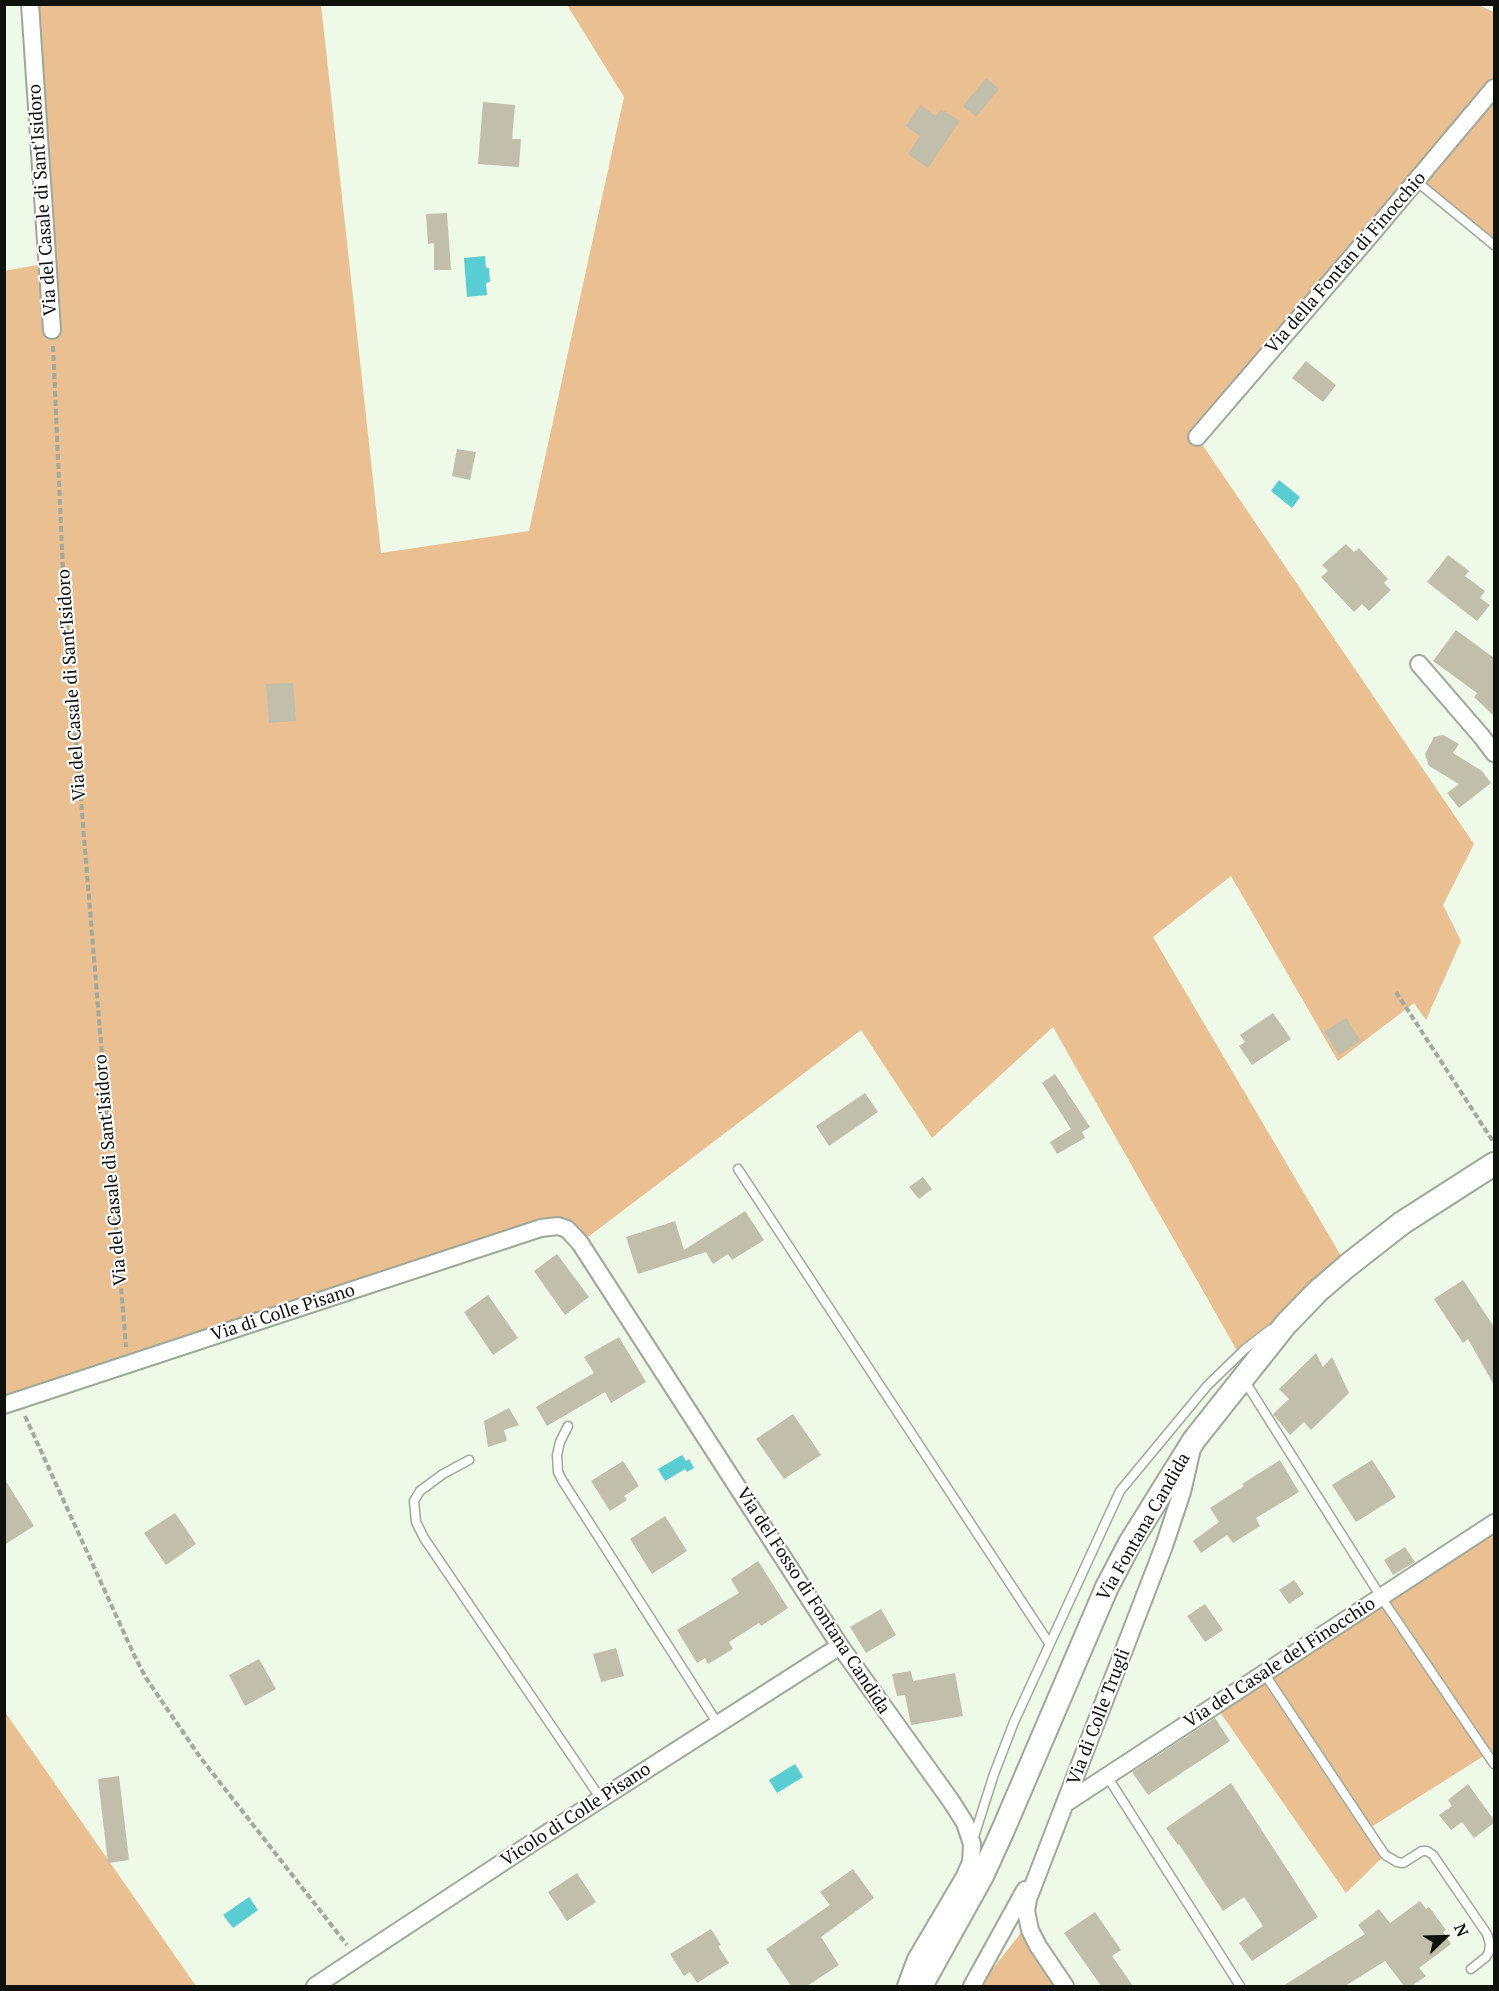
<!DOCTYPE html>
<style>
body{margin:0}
#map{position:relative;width:1499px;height:1991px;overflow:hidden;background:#eff9e8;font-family:"PT Serif",serif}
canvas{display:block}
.frame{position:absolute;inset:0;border:6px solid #0e110c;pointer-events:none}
.north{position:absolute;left:1415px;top:1907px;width:60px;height:60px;-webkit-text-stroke:4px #fff;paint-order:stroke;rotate:67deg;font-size:16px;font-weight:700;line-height:24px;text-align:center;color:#0e110c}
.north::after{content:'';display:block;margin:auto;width:21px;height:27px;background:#0e110c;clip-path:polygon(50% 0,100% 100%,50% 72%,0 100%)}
</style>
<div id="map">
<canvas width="1499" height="1991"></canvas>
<div class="frame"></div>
<div class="north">N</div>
</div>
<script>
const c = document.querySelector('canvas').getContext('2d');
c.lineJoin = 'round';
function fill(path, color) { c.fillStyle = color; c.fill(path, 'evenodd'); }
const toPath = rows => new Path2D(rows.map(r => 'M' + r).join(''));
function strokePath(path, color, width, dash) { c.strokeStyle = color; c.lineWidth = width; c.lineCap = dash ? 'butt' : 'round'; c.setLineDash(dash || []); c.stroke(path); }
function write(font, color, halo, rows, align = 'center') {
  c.font = font + ' "PT Serif",serif'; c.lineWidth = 4.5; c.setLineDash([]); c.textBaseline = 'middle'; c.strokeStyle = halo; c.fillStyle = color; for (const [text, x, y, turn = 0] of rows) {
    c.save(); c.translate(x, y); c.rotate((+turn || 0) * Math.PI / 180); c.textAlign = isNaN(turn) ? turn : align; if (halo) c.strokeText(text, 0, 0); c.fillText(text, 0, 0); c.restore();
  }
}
fill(toPath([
 [1476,4,1494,12,1494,245,1416,182,1197,437,1474,844,1443,905,1461,941,1426,1020,1414,1003,1338,1061,1231,876,1153,937,1347,1266,1248,1370,1053,1027,932,1138,861,1030,580,1243,563,1227,5,1405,4,271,48,263,30,5,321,5,381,553,529,531,624,97,567,5],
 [1494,1523,1494,1758,1490,1752,1368,1829,1385,1855,1346,1893,1215,1705],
 [5,1712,196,1986,5,1986],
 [1028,1924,1065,1986,979,1986]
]), '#eabf92');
fill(toPath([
 [485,256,486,268,489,268,490,282,486,283,487,295,467,297,464,258],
 [1279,480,1300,497,1292,508,1271,491],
 [682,1455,686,1461,689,1459,694,1468,687,1472,685,1469,665,1481,658,1469],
 [795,1764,803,1777,777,1793,769,1780],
 [249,1897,258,1910,233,1928,223,1915]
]), '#59cdd2');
fill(toPath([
 [986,78,999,89,976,117,963,106],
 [483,102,515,105,512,139,521,139,519,167,478,164],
 [920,105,936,116,941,109,960,121,928,168,908,154,920,136,906,126],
 [447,213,451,270,434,270,434,243,428,244,426,214],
 [1306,361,1336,385,1323,402,1292,378],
 [457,449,476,452,470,480,452,476],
 [1346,544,1354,552,1359,548,1388,579,1384,583,1391,590,1369,611,1362,604,1354,612,1321,577,1328,571,1322,565],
 [1448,555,1469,571,1465,576,1485,591,1480,598,1490,605,1477,621,1427,582],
 [1456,630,1494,658,1494,716,1474,697,1477,693,1433,661],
 [293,683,296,721,269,723,266,684],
 [1443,735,1459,744,1453,753,1482,771,1491,783,1459,808,1447,793,1459,784,1429,766,1425,754,1434,737],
 [1273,1013,1291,1039,1252,1065,1239,1046,1245,1042,1240,1035],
 [1346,1018,1361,1041,1339,1055,1324,1032],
 [1055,1074,1090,1127,1082,1132,1085,1138,1057,1154,1050,1142,1071,1129,1042,1083],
 [865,1093,878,1112,829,1146,816,1126],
 [923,1177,932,1189,919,1199,909,1187],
 [745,1211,764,1240,732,1260,728,1254,713,1264,706,1252,638,1274,626,1237,675,1221,684,1250],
 [557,1254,589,1297,565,1315,534,1271],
 [1463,1280,1494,1327,1494,1385,1468,1339,1463,1343,1434,1299],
 [488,1295,518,1338,493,1355,464,1312],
 [619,1337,646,1382,611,1403,605,1392,547,1426,536,1407,594,1373,584,1357],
 [1316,1353,1323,1367,1332,1357,1349,1393,1311,1430,1304,1422,1290,1435,1273,1414,1289,1399,1279,1389],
 [509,1408,519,1425,504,1430,507,1441,488,1447,484,1421],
 [793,1414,821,1455,784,1479,756,1439],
 [1280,1460,1299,1492,1256,1518,1260,1526,1233,1543,1227,1535,1201,1553,1193,1541,1219,1522,1210,1508,1244,1486,1242,1484],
 [1372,1460,1396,1497,1356,1522,1332,1485],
 [623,1461,639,1486,624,1496,627,1500,610,1511,591,1481],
 [4,1478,34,1526,4,1545],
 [175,1513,196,1544,166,1565,144,1533],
 [665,1516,687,1551,652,1574,630,1539],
 [1405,1547,1415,1562,1393,1575,1384,1560],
 [758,1561,788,1608,761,1626,759,1623,729,1642,733,1649,708,1664,705,1658,697,1663,677,1630,739,1593,731,1579],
 [1294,1580,1304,1594,1289,1604,1279,1590],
 [1205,1604,1223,1630,1205,1642,1187,1616],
 [881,1609,896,1635,866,1653,850,1627],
 [616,1648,624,1676,601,1682,593,1654],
 [259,1659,276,1689,245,1706,229,1675],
 [911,1671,913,1681,955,1673,963,1716,911,1725,905,1695,897,1696,892,1674],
 [1215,1718,1230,1741,1148,1795,1132,1772],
 [119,1776,129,1860,108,1863,98,1779],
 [1231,1783,1318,1917,1252,1961,1239,1943,1263,1926,1244,1897,1223,1911,1179,1844,1178,1845,1166,1828],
 [1468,1784,1494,1820,1494,1823,1474,1838,1462,1822,1451,1830,1439,1815,1452,1806,1448,1800],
 [853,1869,874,1898,821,1937,839,1965,807,1986,791,1986,766,1949,830,1905,820,1892],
 [577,1873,596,1902,567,1921,548,1892],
 [1420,1901,1426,1909,1429,1907,1446,1930,1443,1932,1451,1944,1419,1968,1426,1976,1412,1986,1404,1986,1385,1961,1345,1986,1283,1986,1365,1934,1358,1925,1379,1909,1390,1923],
 [1095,1912,1121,1950,1112,1956,1133,1986,1101,1986,1064,1933],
 [711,1929,721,1945,718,1946,729,1963,697,1983,690,1972,684,1976,670,1954]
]), '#c1beac');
const lane = toPath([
 [1416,181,1494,245],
 [738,1169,1049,1643],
 [1244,1380,1381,1597,1494,1764],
 [568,1426,560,1442,557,1455,558,1472,562,1480,718,1724],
 [469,1460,443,1474,420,1491,414,1501,416,1522,424,1538,601,1799],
 [1264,1673,1385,1855,1397,1862,1403,1863,1422,1851,1427,1851,1433,1855,1487,1934,1490,1944,1489,1952,1486,1957,1471,1969],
 [1107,1776,1240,1986],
 [973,1840,994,1774,1014,1722,1120,1491,1207,1386,1245,1349,1271,1329]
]);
const street = toPath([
 [30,4,52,330],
 [1197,437,1368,238,1494,88],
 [1419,664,1482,737,1494,753],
 [4,1405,541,1228,558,1226,567,1229,580,1243,840,1646,951,1801,965,1823,972,1844,971,1862,965,1876,916,1959,906,1986],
 [1066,1803,1494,1523],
 [315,1986,535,1841,840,1646],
 [972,1986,1025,1890],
 [1065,1986,1038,1946,1030,1930,1026,1911,1028,1899,1164,1546,1182,1492,1191,1453]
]);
const secondary = toPath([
 [921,1986,982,1876,1003,1830,1107,1587,1130,1543,1194,1440,1286,1324,1318,1291,1347,1266,1402,1223,1494,1164]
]);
strokePath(lane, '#9ea898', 11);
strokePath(street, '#9ea898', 20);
strokePath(secondary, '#9ea898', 26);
strokePath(toPath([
 [53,346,64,594,126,1347],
 [1396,992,1494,1143],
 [25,1416,135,1657,146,1678,200,1757,347,1945]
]), '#a2a99d', 4, [6, 3]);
strokePath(lane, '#fff', 8);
strokePath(street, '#fff', 16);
strokePath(secondary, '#fff', 22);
write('18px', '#0e110c', '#fff', [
 ["Via del Casale di Sant'Isidoro",43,200,-94],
 ["Via della Fontan di Finocchio",1346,263,-49],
 ["Via del Casale di Sant'Isidoro",72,685,-94],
 ["Via del Casale di Sant'Isidoro",111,1170,-95],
 ["Via di Colle Pisano",283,1313,-18],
 ["Via Fontana Candida",1144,1527,-60],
 ["Via del Fosso di Fontana Candida",813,1601,57],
 ["Via del Casale del Finocchio",1280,1663,-33],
 ["Via di Colle Trugli",1099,1717,-69],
 ["Vicolo di Colle Pisano",576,1815,-33]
]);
</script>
